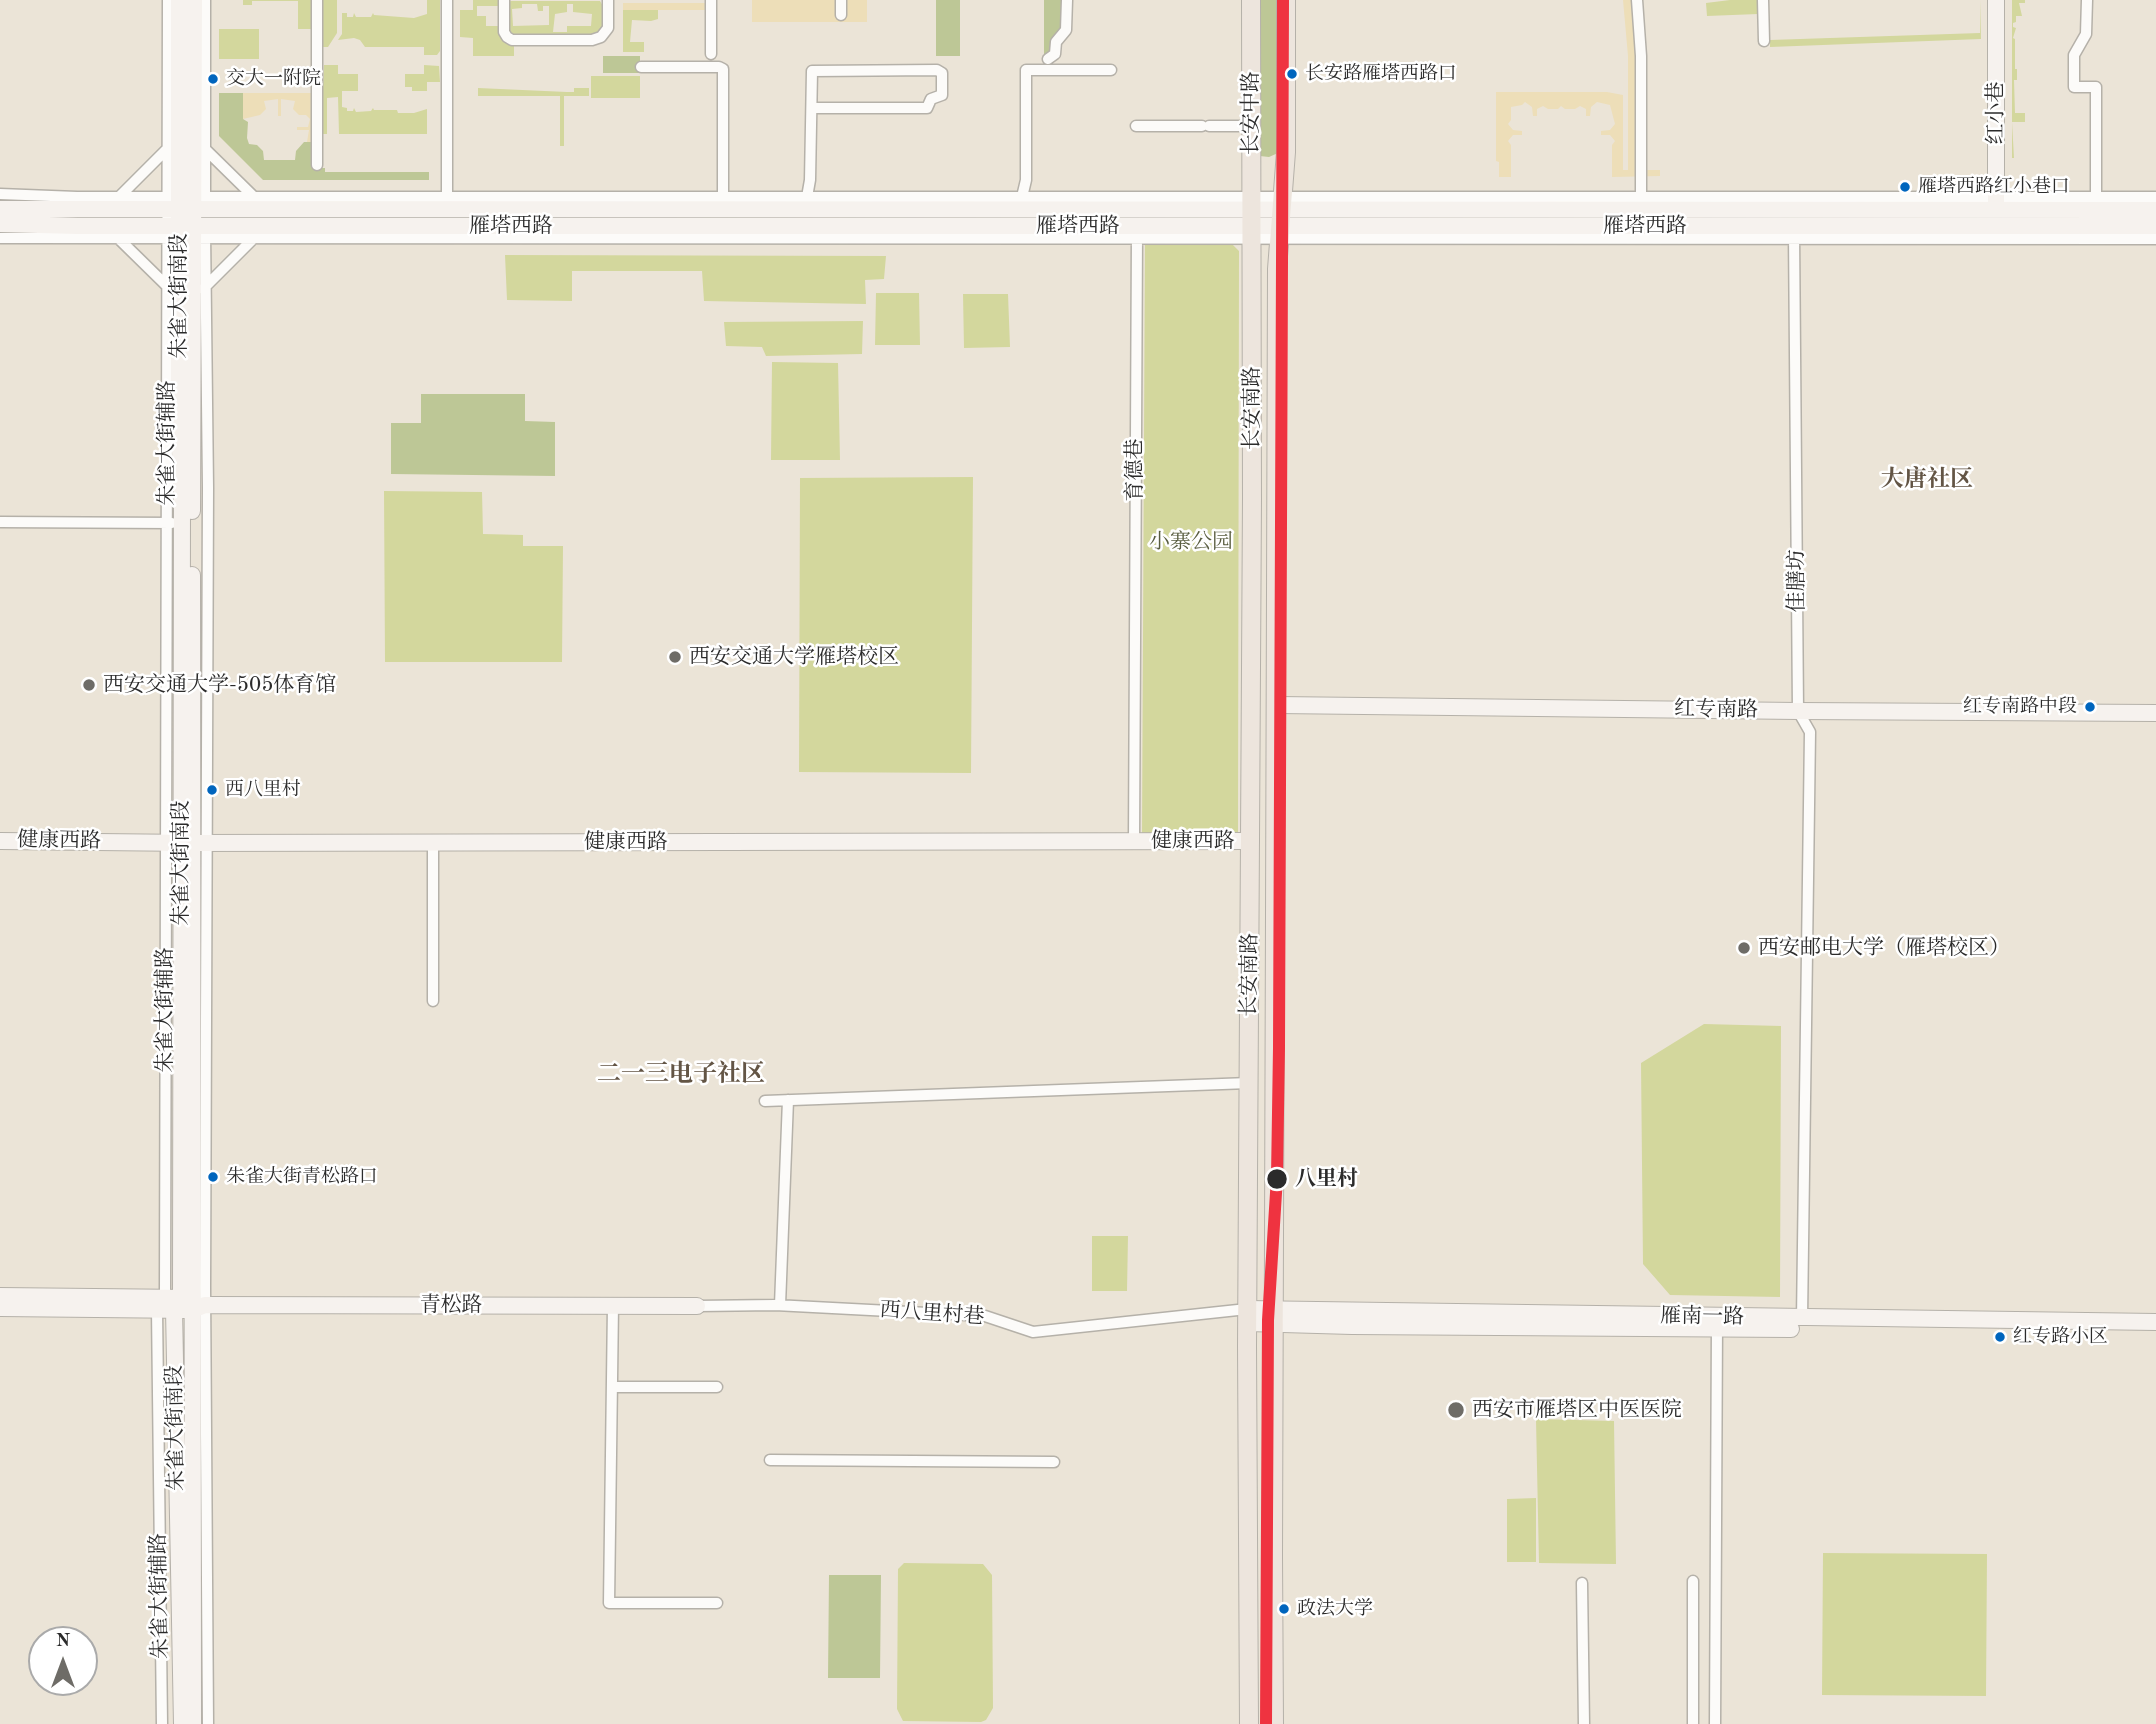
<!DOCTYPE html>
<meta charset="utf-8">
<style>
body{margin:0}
#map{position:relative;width:2156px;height:1724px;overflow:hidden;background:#ebe4d7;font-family:"Old Standard TT",serif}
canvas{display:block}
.north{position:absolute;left:28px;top:1626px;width:70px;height:70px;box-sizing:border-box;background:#fff;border:2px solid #aaa;border-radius:50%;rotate:0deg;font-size:19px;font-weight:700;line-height:28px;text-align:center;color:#2b2b2b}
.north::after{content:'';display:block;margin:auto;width:24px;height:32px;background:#6e6c67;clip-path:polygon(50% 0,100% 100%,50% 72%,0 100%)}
</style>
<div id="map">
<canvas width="2156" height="1724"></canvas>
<div class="north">N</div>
</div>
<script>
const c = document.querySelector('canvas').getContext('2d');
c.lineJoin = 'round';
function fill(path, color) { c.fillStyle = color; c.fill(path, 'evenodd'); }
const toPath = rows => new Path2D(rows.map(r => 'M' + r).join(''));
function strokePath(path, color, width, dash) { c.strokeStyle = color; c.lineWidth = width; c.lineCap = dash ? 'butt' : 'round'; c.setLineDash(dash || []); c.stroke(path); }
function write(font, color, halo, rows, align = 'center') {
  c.font = font + ' "Old Standard TT","Noto Serif SC",serif'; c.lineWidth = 5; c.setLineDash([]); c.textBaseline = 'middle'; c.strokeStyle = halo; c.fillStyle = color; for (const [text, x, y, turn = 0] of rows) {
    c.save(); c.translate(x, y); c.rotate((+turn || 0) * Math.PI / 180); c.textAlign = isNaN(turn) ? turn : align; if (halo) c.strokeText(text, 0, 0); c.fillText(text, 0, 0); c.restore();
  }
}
fill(toPath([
 [243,0,312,0,312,29,298,29,298,1,252,1,252,5,243,5],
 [323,0,337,0,337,33,328,47,323,47],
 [427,0,440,0,440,51,437,55,424,55,424,47,365,47,360,40,354,38,338,40,342,34,342,13,347,13,347,17,353,17,354,13,356,17,371,17,373,13,374,15,414,18,427,14],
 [473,0,502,0,502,6,477,6,477,16,486,16,486,26,502,26,514,43,514,56,473,56,473,38,460,37,460,10,473,10],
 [1730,0,1757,0,1758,14,1707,16,1706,3],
 [1980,0,1981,39,1770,47,1770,40,1980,33],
 [2012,0,2025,0,2025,3,2019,3,2022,16,2016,16,2016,22,2013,23,2013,27,2016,28,2013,38,2015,39,2015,69,2017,69,2017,80,2014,80,2015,113,2025,113,2025,122,2012,122,2014,158,2012,158],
 [511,1,600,1,603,6,602,30,596,36,510,36,507,34,508,2],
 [522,4,537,4,538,11,543,11,543,6,549,6,549,25,513,26,512,9,522,8],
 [567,4,573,4,573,12,592,14,591,26,567,26,567,32,553,32,555,14,567,12],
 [623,10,658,10,658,19,651,21,632,20,630,42,644,42,644,52,623,52],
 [219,29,259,29,259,59,219,59],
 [324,65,338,65,338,74,358,74,358,91,342,91,342,107,347,108,347,111,353,111,354,108,356,112,371,111,373,108,374,110,397,110,398,113,414,113,427,109,427,134,339,134,338,97,327,98,327,134,321,134],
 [424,65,439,66,440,82,427,82,427,91,412,91,412,87,405,87,405,74,424,74],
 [591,76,640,76,640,98,591,98],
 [478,88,567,92,574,92,574,88,589,88,589,96,564,96,564,146,560,146,560,96,478,96],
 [1145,240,1228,240,1239,251,1238,834,1142,834],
 [505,255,886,256,884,279,865,280,866,304,704,301,702,271,572,271,572,301,507,300],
 [876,293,919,293,920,345,875,345],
 [963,294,1008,294,1010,347,964,348],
 [863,321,862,354,766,356,762,347,726,346,724,322],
 [772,362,838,363,840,460,771,460],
 [973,477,971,773,799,772,800,478],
 [384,491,482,492,483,534,523,535,523,546,563,546,562,662,385,662],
 [1704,1024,1781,1026,1780,1297,1670,1295,1643,1264,1641,1063],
 [1092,1236,1128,1236,1127,1291,1092,1291],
 [1536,1419,1614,1421,1616,1564,1539,1563],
 [1536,1498,1536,1562,1507,1562,1507,1499],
 [1823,1553,1987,1554,1986,1696,1822,1695],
 [904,1563,983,1564,992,1575,993,1708,986,1720,981,1722,903,1721,897,1709,898,1569]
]), '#d3d79d');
fill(toPath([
 [936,0,960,0,960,56,936,56],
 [1044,0,1064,0,1064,26,1051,56,1044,56],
 [1256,0,1278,0,1278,153,1269,157,1260,156],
 [603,56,640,56,640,73,603,73],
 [219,93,243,93,243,119,248,122,247,138,249,144,257,145,263,151,264,160,295,160,296,151,304,142,312,142,313,168,325,168,325,172,429,172,429,180,263,180,219,136],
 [421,394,525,394,525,421,555,422,555,476,391,474,391,423,421,423],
 [829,1575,881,1575,880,1678,828,1678]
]), '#bdc796');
fill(toPath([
 [752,0,867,0,867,22,752,22],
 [1623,0,1642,0,1647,56,1647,170,1660,170,1660,176,1612,177,1612,145,1615,141,1610,135,1601,135,1601,131,1610,130,1615,124,1610,105,1597,102,1591,107,1590,116,1586,116,1586,109,1580,106,1575,109,1565,109,1561,106,1558,109,1548,109,1543,106,1537,109,1537,116,1533,116,1532,107,1525,102,1522,105,1511,107,1511,120,1508,124,1513,130,1522,131,1522,135,1513,135,1508,141,1511,145,1511,177,1499,177,1499,162,1496,161,1496,92,1607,92,1623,95,1623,170,1628,170,1628,56],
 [623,3,708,3,708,10,623,10],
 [243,93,312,93,312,142,307,142,309,130,297,130,297,127,308,127,310,119,306,115,299,115,293,109,295,101,281,99,281,116,278,116,278,99,264,101,266,109,260,115,243,119]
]), '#eddeb8');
const street = toPath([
 [205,0,205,202],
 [317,0,317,165],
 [447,0,447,204],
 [504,0,504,32,507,37,512,40,592,40,601,37,608,28,608,0],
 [711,0,711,54],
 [841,0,841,15],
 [1637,0,1641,56,1641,203],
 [1763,0,1764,41],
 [2087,0,2086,34,2074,55,2074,87,2096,87,2096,197],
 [1048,59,1055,54,1056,42,1066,30,1067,0],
 [641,67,719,67,723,69,723,197],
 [1136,126,1202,126],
 [1209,126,1251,126],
 [202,146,255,198],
 [0,194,77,197,2156,197],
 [807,197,810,180,812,71,937,70,942,73,942,95,931,99,927,108,817,108],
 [1022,197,1026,180,1026,70,1111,70],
 [117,199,170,146],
 [205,232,208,488,205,1287,208,1724],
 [1794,234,1798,711,1810,732,1802,1318],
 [0,238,2156,239],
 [118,238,169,288],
 [203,289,254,238],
 [0,522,172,523],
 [1134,841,1137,232],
 [433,842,433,1001],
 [765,1101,1249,1083],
 [613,1305,609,1603,717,1603],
 [780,1305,788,1100],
 [697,1306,775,1305,985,1316,1033,1332,1247,1309],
 [612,1387,717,1387],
 [770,1460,1054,1462],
 [1693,1581,1693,1724],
 [1582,1583,1584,1724],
 [162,1724,157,1310,165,1298,165,1286,168,0],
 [1715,1724,1717,1323]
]);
const secondary = toPath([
 [179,0,179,430,182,495,181,1298,174,1309,182,1724],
 [1996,0,1996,218],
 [0,209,2156,210],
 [0,224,77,226,2156,226],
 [192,511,194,0],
 [192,575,193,1724],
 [1277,705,1798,711,2156,713],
 [0,841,193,843,1251,841],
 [0,1296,187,1298],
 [0,1308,192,1310,205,1305,697,1306],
 [1247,1309,2156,1322],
 [1248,1323,1352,1326,1791,1329]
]);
const primary = toPath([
 [1249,1724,1247,1345,1252,498,1251,0],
 [1274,1724,1273,1556,1277,269,1286,152,1286,0]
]);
strokePath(street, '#b5b1a9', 13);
strokePath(secondary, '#b5b1a9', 18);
strokePath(primary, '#b5b1a9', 20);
strokePath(street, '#fcfbf9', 10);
strokePath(secondary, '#f6f2ee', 16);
strokePath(primary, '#ede5dd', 18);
strokePath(toPath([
 [1266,1724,1268,1320,1277,1177,1279,1048,1283,0]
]), '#ef3340', 12);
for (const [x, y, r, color] of [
 [1292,74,6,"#0065bd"],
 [213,79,6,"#0065bd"],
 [1905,187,6,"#0065bd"],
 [675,657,7,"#6e6c67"],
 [89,685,7,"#6e6c67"],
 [2090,707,6,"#0065bd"],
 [212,790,6,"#0065bd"],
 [1744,948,7,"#6e6c67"],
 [213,1177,6,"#0065bd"],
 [1277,1179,11,"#2b2b2b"],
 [2000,1337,6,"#0065bd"],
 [1456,1410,9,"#6e6c67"],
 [1284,1609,6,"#0065bd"]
]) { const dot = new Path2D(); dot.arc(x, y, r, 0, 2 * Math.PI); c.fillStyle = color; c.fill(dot); strokePath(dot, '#fff', 2.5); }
write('19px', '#2b2b2b', '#fff', [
 ["长安路雁塔西路口",1305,74],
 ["交大一附院",226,79],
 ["雁塔西路红小巷口",1918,187],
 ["红专南路中段",2077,707,"right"],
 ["西八里村",225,790],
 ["朱雀大街青松路口",226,1177],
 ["红专路小区",2013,1337],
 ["政法大学",1297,1609]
], 'left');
write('21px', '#2b2b2b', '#fff', [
 ["长安中路",1251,113,-90],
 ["红小巷",1996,113,-90],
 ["雁塔西路",511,226],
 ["雁塔西路",1078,226],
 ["雁塔西路",1645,226],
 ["朱雀大街南段",179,296,-90],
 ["长安南路",1252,408,-90],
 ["朱雀大街辅路",167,443,-90],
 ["育德巷",1135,470,-90],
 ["佳膳坊",1797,581,-90],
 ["红专南路",1716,710,1],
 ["健康西路",59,841,1],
 ["健康西路",1193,841],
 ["健康西路",626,842],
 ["朱雀大街南段",181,863,-90],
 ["长安南路",1250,975,-89],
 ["朱雀大街辅路",165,1010,-90],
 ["青松路",451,1305],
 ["西八里村巷",932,1314,4],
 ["雁南一路",1702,1317,1],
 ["朱雀大街南段",176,1428,-91],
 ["朱雀大街辅路",160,1596,-91]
]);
write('21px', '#585c3f', '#fff', [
 ["小寨公园",1191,542]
]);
write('21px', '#2b2b2b', '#fff', [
 ["西安交通大学雁塔校区",689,657],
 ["西安交通大学-505体育馆",103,685],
 ["西安邮电大学（雁塔校区）",1758,948],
 ["西安市雁塔区中医医院",1472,1410]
], 'left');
write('bold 21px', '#2b2b2b', '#fff', [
 ["八里村",1295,1179]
], 'left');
write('bold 23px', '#635545', '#fff', [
 ["大唐社区",1927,480]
]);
write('bold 24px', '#635545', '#fff', [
 ["二一三电子社区",681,1075]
]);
</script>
